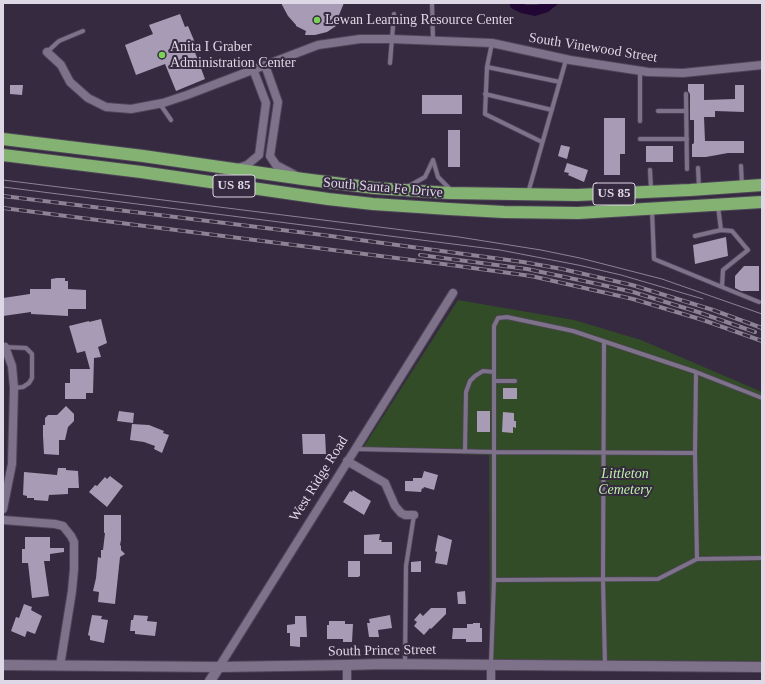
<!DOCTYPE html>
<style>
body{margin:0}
#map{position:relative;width:765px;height:684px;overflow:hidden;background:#352a3f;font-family:"Times New Roman",serif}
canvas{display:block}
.frame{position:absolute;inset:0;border:4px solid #ded7e5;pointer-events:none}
</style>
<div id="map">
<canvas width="765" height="684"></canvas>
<div class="frame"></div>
</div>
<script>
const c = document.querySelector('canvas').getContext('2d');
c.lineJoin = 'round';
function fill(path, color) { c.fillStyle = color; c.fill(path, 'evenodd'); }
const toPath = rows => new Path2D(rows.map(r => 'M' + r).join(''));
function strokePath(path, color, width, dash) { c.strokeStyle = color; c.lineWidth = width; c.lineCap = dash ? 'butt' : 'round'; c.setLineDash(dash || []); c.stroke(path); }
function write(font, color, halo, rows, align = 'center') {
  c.font = font + ' "Times New Roman",serif'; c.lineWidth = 4; c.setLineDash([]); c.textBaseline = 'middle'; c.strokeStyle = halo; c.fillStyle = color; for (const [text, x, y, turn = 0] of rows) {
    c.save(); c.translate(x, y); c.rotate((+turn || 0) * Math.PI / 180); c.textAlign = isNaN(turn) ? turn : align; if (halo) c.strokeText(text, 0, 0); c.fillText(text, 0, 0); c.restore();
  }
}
fill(toPath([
 [458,300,574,320,641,340,762,392,762,661,490,660,489,455,361,451]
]), '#324c27');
fill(toPath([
 [509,3,523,3,526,5,536,5,545,3,559,3,548,12,535,16,521,13,511,8]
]), '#220734');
fill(toPath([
 [281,3,344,3,339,15,344,18,336,26,327,32,315,35,305,35,306,31,296,26,296,25,288,16],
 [180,14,185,27,188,26,196,45,193,47,205,79,176,91,165,64,136,75,125,45,153,34,149,25],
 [688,84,704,84,704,100,735,99,735,85,744,85,744,112,715,111,715,117,704,117,705,141,744,141,744,153,728,153,706,157,692,157,692,144,693,144,694,143,694,120,690,120,690,94,688,91],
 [10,85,23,85,22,95,10,94],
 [422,95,462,95,462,114,422,114],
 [604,118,625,118,625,154,620,154,620,175,604,175],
 [448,130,460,130,460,167,448,167],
 [561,145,570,147,567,159,558,156],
 [646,146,673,146,673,162,646,162],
 [567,163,588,170,584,182,568,175,569,173,564,172],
 [726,237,728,256,695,264,693,245],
 [744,266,759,266,759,291,741,291,735,288,735,276],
 [57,278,65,278,65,281,68,281,68,289,86,290,86,309,68,309,68,316,31,314,31,312,3,316,3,298,30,294,30,289,51,289,51,279],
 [101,319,107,343,98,347,101,357,94,358,93,393,86,393,86,399,65,399,65,383,70,383,70,369,90,369,85,351,77,353,69,326,89,321,89,322],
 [503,388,517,388,517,399,503,399],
 [66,406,74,414,74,421,68,427,65,440,59,440,59,455,44,454,43,436,43,425,45,425,45,418,48,415,57,415],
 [119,411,134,413,133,423,117,421],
 [477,411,490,411,490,432,477,432],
 [503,412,514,413,514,421,516,421,516,428,513,427,513,433,502,432],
 [132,424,149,425,164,431,163,433,169,435,162,453,154,449,155,446,144,442,130,440],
 [302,434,325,434,326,454,303,454],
 [58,468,66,468,66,470,78,471,79,488,68,488,68,494,49,495,48,501,34,500,34,498,27,498,27,496,23,495,24,472,57,475],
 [424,471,438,475,434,490,424,487,423,489,422,488,421,492,405,491,405,481,413,481,413,478,422,478],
 [110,476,123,486,107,507,89,492,95,485,97,486,105,477,107,479],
 [353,490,371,501,364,515,343,502,350,491,352,492],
 [104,515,121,515,121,540,120,545,121,546,121,550,125,554,120,557,115,604,98,602,99,592,93,591,96,578,98,557,101,558,101,550,103,550,105,533,104,533],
 [380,534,379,540,382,540,381,542,392,542,392,554,364,554,364,535],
 [438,535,452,540,447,565,435,563,437,552,435,551],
 [25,537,50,537,50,548,64,548,64,552,50,554,50,561,44,561,49,596,32,598,28,563,22,563,22,549,25,549],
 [348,561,360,561,360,576,358,577,348,577],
 [421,561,421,572,411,572,411,562],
 [465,591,466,604,458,604,457,592],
 [24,604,32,607,31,610,42,616,35,634,27,631,25,637,11,631,16,617,19,618],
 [431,608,446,608,446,614,431,629,430,628,424,635,414,626,417,622,414,620,420,613,423,616],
 [92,615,102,616,101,619,108,620,104,643,90,640,90,636,88,635],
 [134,615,148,616,147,621,157,622,155,636,135,634,135,631,130,631,131,620,133,620],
 [390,615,392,628,378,630,379,637,369,637,367,623,370,623,369,619],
 [295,616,306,616,307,637,300,637,300,647,290,646,290,633,287,633,287,625,295,624],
 [329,621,345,621,345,624,353,624,352,642,343,642,343,639,327,639,327,625,329,625],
 [473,623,480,623,480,628,482,628,482,642,466,642,466,639,452,639,453,628,467,628,467,624,473,624]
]), '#a89bb5');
const lane = toPath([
 [432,3,433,41],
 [492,43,487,67,560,82],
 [47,52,59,41,83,31],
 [390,63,394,14],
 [487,67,485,114,542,142],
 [640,71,640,121],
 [485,94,552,110],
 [686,94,687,169],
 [160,104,171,120],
 [658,111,686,111],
 [640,139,687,139],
 [433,160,438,177,451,190],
 [741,166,742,186],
 [698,168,699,188],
 [650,170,651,189],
 [409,186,425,177,433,160],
 [528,193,566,60],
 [652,210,654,259,722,287],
 [721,230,732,231,748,250,723,270,722,287,759,302],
 [695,236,721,230,718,206],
 [604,342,603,580,605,665],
 [5,347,26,348,32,354,32,378,29,383,23,387,14,388],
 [696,372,695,453,697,559],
 [494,381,515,381],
 [355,449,494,452,695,453],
 [465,451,466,392,470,381,475,376,483,371,494,372],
 [494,580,658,579,697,559,762,558],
 [405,664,406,566,414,515],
 [491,665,494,580,494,326,498,318,507,317,573,331,696,372,762,398]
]);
const street = toPath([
 [47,52,61,65,70,82,88,98,106,107,131,109,163,103,187,95,318,45,360,39,391,39,492,43,570,60,648,72,683,73,762,65],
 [265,65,278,102,270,156,276,165,295,175],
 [238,168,247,165,259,155,266,103,253,69],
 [347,461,385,483,395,506,401,513,405,515,414,515],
 [3,509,12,464,14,388,12,366,5,347],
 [3,520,55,524,63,526,71,536,74,542,74,569,72,591,60,666],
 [347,665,347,681],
 [219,667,453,293],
 [491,681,491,665]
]);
const secondary = toPath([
 [3,665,219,667,347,665,382,664,762,667],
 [210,681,219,667]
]);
const highway = toPath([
 [3,139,143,156,303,179,374,188,449,193,577,195,690,190,762,185],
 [3,155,141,172,328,199,373,204,449,209,504,212,578,213,762,202]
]);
strokePath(lane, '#4f4558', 5.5);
strokePath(street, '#4f4558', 10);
strokePath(secondary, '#4f4558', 12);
strokePath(highway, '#4f4558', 14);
strokePath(lane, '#7e728b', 4);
strokePath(street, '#7e728b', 8);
strokePath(secondary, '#7e728b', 10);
strokePath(highway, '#83b272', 12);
strokePath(toPath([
 [3,180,459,237,541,250,580,258,662,279,762,314],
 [3,187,500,250,578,265,621,275,703,299]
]), '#8c8394', 1);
const rail = toPath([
 [3,196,323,235,523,262,562,269,632,285,713,310,762,328],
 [3,208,451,265,531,276,633,299,703,320,762,341],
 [420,255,527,269,598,284,633,292,698,312,755,332]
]);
strokePath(rail, '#8c8394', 4);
strokePath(rail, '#352a3f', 2.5, [8]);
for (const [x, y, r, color] of [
 [317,20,4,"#7bd156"],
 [162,55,4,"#7bd156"]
]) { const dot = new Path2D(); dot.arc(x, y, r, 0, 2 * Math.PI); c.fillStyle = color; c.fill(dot); strokePath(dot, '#352a3f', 1.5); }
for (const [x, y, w] of [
 [234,186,42],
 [614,194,42]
]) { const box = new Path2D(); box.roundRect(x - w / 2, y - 11, w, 22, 3); c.fillStyle = '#352a3f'; c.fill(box); strokePath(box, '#ded7e5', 1); }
write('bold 13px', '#ded7e5', null, [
 ["US 85",234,186],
 ["US 85",614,194]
]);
write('14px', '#ded7e5', '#352a3f', [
 ["Lewan Learning Resource Center",325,20],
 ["Anita I Graber",170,47],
 ["Administration Center",170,63]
], 'left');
write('14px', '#ded7e5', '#352a3f', [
 ["South Vinewood Street",593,48,9],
 ["South Santa Fe Drive",383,188,5],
 ["West Ridge Road",319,479,-58],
 ["South Prince Street",382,651,-1]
]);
write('italic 14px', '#bdf4a8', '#352a3f', [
 ["Littleton",625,474],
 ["Cemetery",625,490]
]);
</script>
